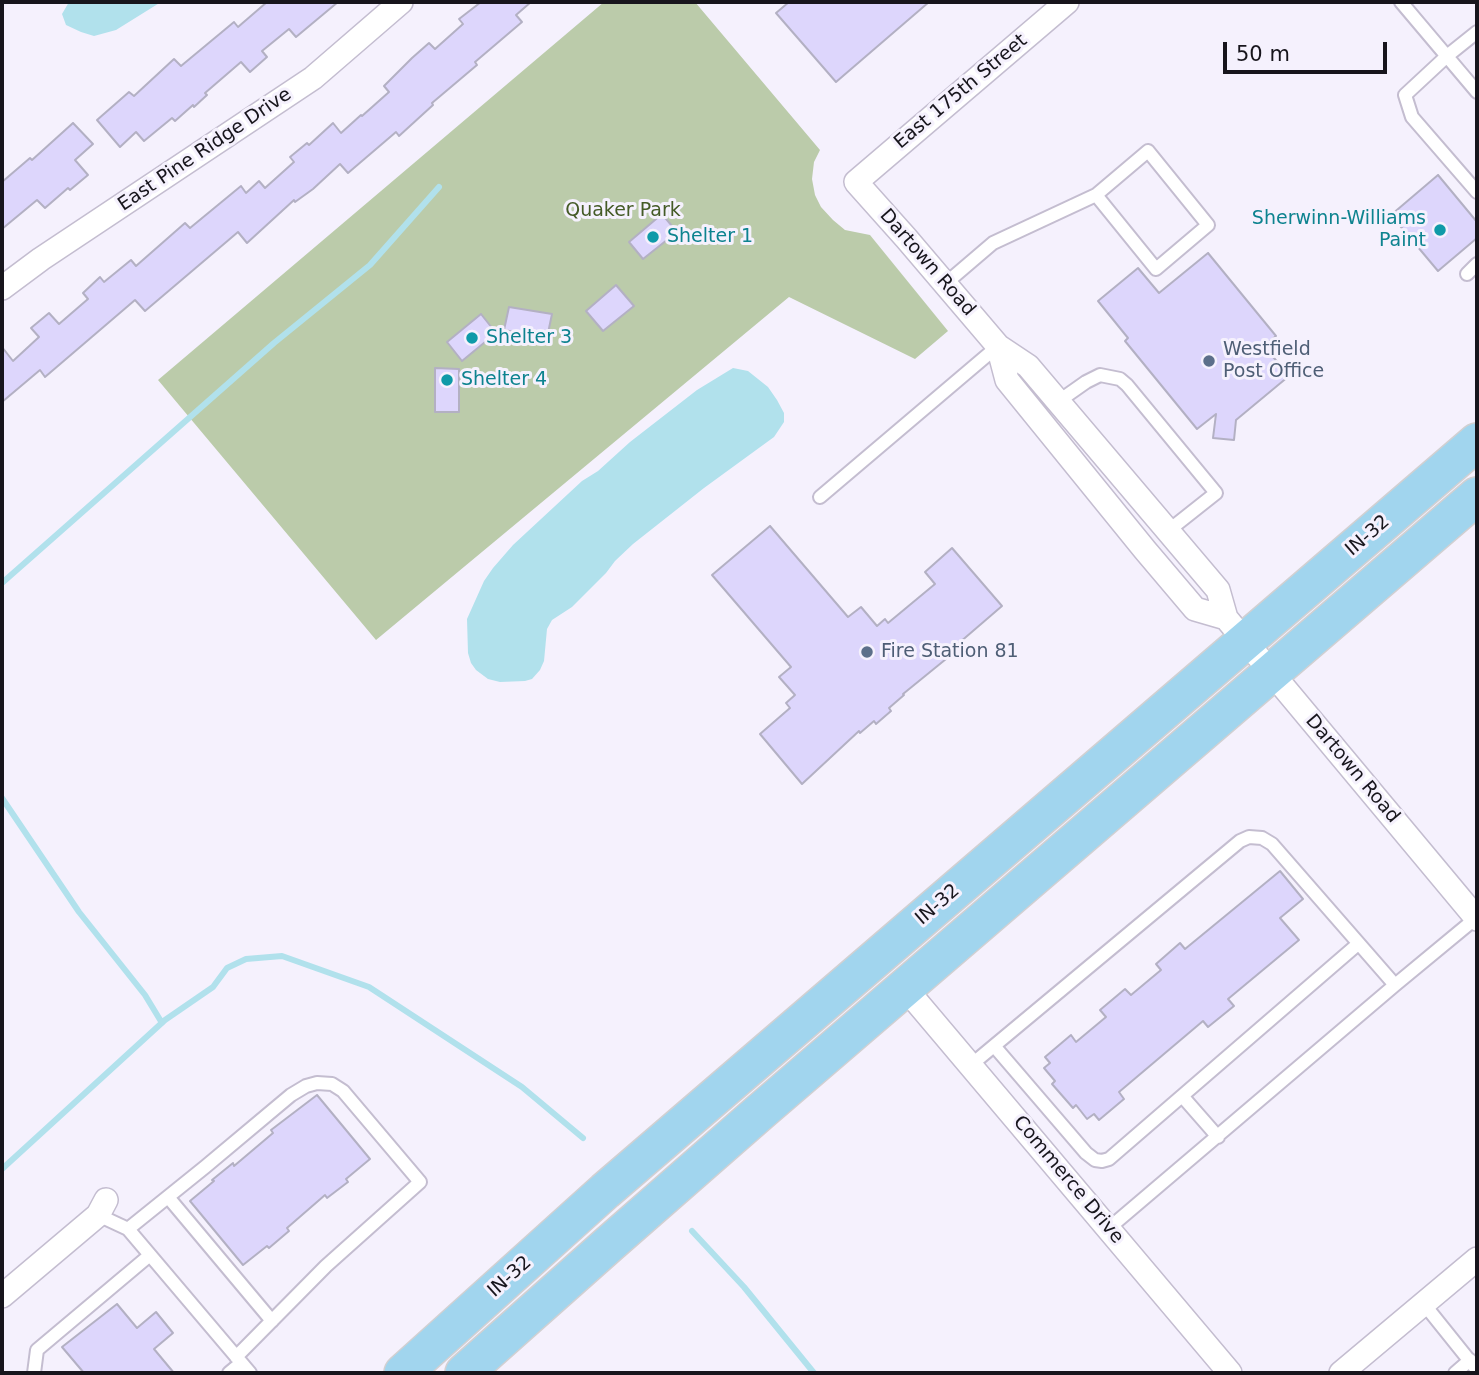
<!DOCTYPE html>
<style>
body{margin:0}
#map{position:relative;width:1479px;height:1375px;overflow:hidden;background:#f5f1fd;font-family:"DejaVu Sans",sans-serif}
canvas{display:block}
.frame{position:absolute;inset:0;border:4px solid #17151c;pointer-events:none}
.scale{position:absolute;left:1223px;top:42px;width:164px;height:32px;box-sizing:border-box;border:4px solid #17151c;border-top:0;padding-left:9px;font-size:21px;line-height:24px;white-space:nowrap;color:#17151c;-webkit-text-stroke:5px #f5f1fd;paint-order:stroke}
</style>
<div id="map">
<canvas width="1479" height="1375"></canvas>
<div class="frame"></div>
<div class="scale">50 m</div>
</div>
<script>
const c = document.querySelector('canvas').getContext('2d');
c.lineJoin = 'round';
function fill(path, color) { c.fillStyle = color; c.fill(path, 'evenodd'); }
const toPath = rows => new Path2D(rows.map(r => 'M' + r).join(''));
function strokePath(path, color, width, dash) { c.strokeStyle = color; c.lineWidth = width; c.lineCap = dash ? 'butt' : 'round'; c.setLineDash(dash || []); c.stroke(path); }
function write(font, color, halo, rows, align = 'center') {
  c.font = font + ' "DejaVu Sans",sans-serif'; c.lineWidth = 6; c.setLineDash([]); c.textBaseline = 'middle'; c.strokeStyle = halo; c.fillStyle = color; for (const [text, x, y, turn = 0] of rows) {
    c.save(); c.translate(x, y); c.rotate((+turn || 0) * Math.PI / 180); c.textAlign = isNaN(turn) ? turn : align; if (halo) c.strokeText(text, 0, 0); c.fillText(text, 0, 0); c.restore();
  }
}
fill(toPath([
 [604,2,695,2,820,150,814,162,812,179,815,195,821,207,833,220,845,230,870,235,948,331,915,359,789,297,376,640,158,380]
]), '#bbcbaa');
fill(toPath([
 [69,2,161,2,116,30,94,36,81,32,66,25,62,14],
 [733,368,748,371,768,387,777,400,784,413,784,422,774,437,704,488,633,544,615,561,606,573,572,607,552,620,547,629,544,661,540,670,532,679,525,681,500,682,488,679,476,670,471,663,468,653,467,619,484,581,493,568,513,545,582,481,598,471,630,442,697,390]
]), '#b1e1ec');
strokePath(toPath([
 [2,583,274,343,370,265,439,187],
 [2,798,79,912,145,995,162,1023],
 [2,1169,165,1020,213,987,227,968,246,959,282,956,369,987,522,1087,583,1138],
 [692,1231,744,1287,814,1373]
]), '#b1e1ec', 6);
const building = toPath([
 [267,2,338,2,296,37,289,29,262,51,267,57,250,72,241,62,205,93,207,95,194,107,193,105,175,121,172,118,144,141,136,132,120,147,97,120,129,92,134,96,174,59,181,66,234,22,238,27,267,2],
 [481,2,531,2,516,15,522,22,475,62,477,65,432,103,433,105,399,136,396,132,348,173,340,164,313,189,295,202,294,200,247,243,238,232,145,311,135,300,45,377,40,370,2,402,2,347,13,361,39,337,31,328,49,313,59,324,88,299,83,293,100,277,104,282,131,260,136,266,185,223,190,228,241,186,246,193,259,181,265,188,294,162,290,157,307,143,309,145,333,123,341,133,361,115,362,116,389,92,384,86,412,58,429,43,435,49,463,24,459,19,481,2],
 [789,2,929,2,836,82,776,13,789,2],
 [73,123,93,144,75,160,88,175,70,190,68,188,45,208,37,200,2,229,2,182,30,158,32,160,73,123],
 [1438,175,1477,222,1477,238,1438,271,1391,215,1438,175],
 [662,214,677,232,643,259,629,242,662,214],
 [1208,253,1276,336,1264,346,1289,376,1236,420,1234,440,1213,438,1216,414,1197,429,1125,341,1128,338,1098,301,1138,268,1159,293,1208,253],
 [616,285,634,306,603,331,586,311,616,285],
 [509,307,552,314,547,338,504,330,509,307],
 [481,314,496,333,462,361,447,342,481,314],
 [435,368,459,369,459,412,435,412,435,368],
 [770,526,848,617,861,607,877,626,885,619,888,623,935,584,925,572,952,548,1002,606,959,643,962,646,903,694,904,695,889,708,891,711,876,724,874,721,860,733,859,731,802,784,760,734,790,708,786,703,795,695,779,677,791,667,712,575,770,526],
 [1280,871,1303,899,1280,918,1299,940,1228,999,1234,1006,1208,1027,1203,1021,1119,1092,1124,1099,1099,1120,1094,1114,1087,1119,1076,1105,1073,1108,1052,1084,1055,1081,1044,1068,1050,1063,1045,1057,1071,1035,1076,1042,1106,1017,1100,1010,1125,989,1131,995,1161,970,1156,964,1180,943,1185,949,1280,871],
 [317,1095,370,1159,346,1179,348,1182,327,1198,325,1195,287,1228,289,1231,269,1248,267,1246,243,1265,190,1201,214,1181,212,1180,233,1163,234,1166,273,1133,271,1130,317,1095],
 [117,1304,137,1328,156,1312,173,1333,154,1349,174,1373,84,1373,62,1347,117,1304]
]);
fill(building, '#ddd6fc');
strokePath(building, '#b3b0c3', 2);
const service = toPath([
 [1401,2,1477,92],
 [1477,32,1447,56,1405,95,1412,117,1477,192],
 [1467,274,1477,264],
 [945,284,993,243,1096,195,1148,151,1208,225,1156,269,1096,195],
 [1059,401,1086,382,1100,375,1120,379,1127,385,1216,493,1168,531],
 [820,497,998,346],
 [995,1047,1086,1153,1095,1160,1102,1161,1109,1159,1358,944],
 [971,1065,1240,841,1249,837,1262,838,1272,844,1395,985],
 [1183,1097,1218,1137],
 [168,1197,272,1321],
 [98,1215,128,1229,250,1373],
 [128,1229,205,1167,291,1095,306,1086,317,1083,332,1084,343,1091,420,1182,326,1266,236,1357],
 [1108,1229,1395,985,1476,918],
 [1424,1304,1477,1370],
 [34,1373,37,1350,150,1255],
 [229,1373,241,1363],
 [1455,1373,1470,1360]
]);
const minor = toPath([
 [1067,2,856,182,906,238,998,346,1028,366,1168,531,1218,590,1226,618,1477,919],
 [2,288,41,259,313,78,401,2],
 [998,346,1007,380,1145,550,1195,609,1226,618],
 [905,988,1230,1373],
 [2,1296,98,1215,106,1200],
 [1341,1373,1477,1259]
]);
const primary = toPath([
 [403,1373,605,1191,1477,442],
 [464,1373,608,1245,760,1112,1477,496]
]);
strokePath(service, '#c4bdd0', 16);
strokePath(minor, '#c4bdd0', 26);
strokePath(primary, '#d1d0d2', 40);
strokePath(service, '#fff', 12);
strokePath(minor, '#fff', 23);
strokePath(primary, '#a1d5ee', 37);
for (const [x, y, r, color] of [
 [1440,230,7,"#0f9aa8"],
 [653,237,7,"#0f9aa8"],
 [472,338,7,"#0f9aa8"],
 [1209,361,7,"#5c6f8a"],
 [447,380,7,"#0f9aa8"],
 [867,652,7,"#5c6f8a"]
]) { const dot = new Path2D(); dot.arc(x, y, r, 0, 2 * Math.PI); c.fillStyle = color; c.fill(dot); strokePath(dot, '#f5f1fd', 2.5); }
write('19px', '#17151c', '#f5f1fd', [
 ["East 175th Street",961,92,-40],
 ["East Pine Ridge Drive",205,150,-34],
 ["Dartown Road",927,263,49],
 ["IN-32",1368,536,-41],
 ["Dartown Road",1352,769,50],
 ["IN-32",938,905,-41],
 ["Commerce Drive",1068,1180,50],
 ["IN-32",510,1277,-42]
]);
write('19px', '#455b27', '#f5f1fd', [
 ["Quaker Park",623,211]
]);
write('19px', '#0d838f', '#f5f1fd', [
 ["Sherwinn-Williams",1426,219,"right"],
 ["Paint",1426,241,"right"],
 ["Shelter 1",667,237],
 ["Shelter 3",486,338],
 ["Shelter 4",461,380]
], 'left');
write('19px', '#4e5e75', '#f5f1fd', [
 ["Westfield",1223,350],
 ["Post Office",1223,372],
 ["Fire Station 81",881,652]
], 'left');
</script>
